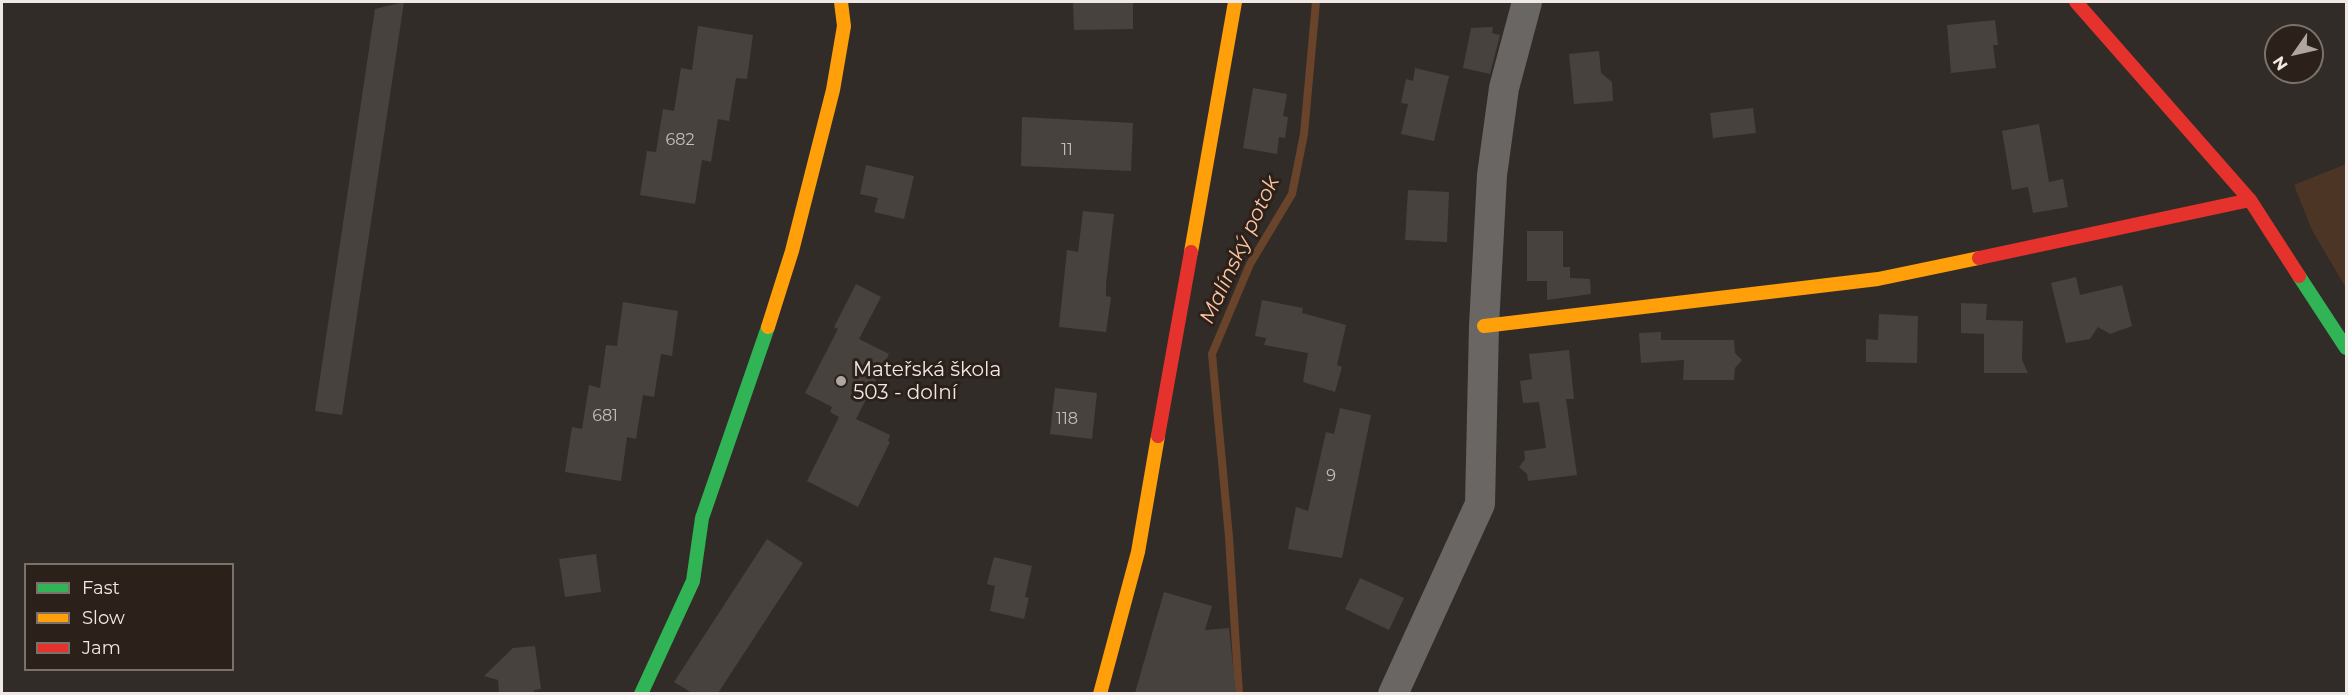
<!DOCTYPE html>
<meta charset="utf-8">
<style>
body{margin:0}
#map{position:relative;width:2348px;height:695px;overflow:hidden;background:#322c28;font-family:Montserrat,sans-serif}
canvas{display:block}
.frame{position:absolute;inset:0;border:3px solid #f0e8e4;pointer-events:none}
.legend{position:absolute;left:24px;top:563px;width:210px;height:108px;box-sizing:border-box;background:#2c211a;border:2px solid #7a716b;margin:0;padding:8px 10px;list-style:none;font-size:18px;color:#f0e8e4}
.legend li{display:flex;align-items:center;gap:12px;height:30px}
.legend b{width:30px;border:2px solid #7a716b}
.north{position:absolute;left:2264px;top:24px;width:60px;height:60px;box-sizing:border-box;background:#2c211a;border:2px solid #7a716b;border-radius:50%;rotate:236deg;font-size:16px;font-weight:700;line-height:24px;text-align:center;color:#f0e8e4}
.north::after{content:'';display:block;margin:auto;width:21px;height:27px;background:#aea6a2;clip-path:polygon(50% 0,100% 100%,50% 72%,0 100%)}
</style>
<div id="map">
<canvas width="2348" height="695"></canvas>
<div class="frame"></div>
<ul class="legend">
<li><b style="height:8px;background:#30b455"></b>Fast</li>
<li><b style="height:8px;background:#ff9f0a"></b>Slow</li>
<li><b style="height:8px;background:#e5322d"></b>Jam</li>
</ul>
<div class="north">N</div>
</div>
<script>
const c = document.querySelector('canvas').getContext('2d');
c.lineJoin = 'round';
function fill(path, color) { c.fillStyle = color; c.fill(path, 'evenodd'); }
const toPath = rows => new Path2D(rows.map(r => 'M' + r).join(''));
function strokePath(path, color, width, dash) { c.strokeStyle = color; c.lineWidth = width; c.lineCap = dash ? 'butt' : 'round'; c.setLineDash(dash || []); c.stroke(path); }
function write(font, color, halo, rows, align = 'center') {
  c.font = font + ' Montserrat,sans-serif'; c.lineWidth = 6; c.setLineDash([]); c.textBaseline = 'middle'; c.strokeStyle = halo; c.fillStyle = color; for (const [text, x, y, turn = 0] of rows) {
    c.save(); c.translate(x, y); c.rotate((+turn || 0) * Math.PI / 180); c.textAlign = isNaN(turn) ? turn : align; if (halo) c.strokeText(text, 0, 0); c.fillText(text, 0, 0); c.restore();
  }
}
fill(toPath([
 [2346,164,2346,288,2312,230,2294,185]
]), '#4d3525');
strokePath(toPath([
 [1239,694,1229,537,1212,354,1250,264,1292,194,1304,134,1316,2]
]), '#6a442a', 8);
fill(toPath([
 [404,2,342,415,315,411,375,9],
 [1073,2,1133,2,1133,29,1074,30],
 [1995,20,1998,45,1993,45,1996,68,1951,73,1947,25],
 [698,26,753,35,747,79,736,78,729,121,718,119,711,162,702,160,695,204,640,195,647,151,656,152,663,109,674,111,681,68,692,70],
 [1493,27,1492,33,1500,35,1490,74,1463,68,1471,28],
 [1599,51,1601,73,1612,82,1613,101,1574,104,1569,54],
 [1415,68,1449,76,1434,141,1401,134,1408,104,1401,103,1406,79,1413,81],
 [1253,88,1287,94,1283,116,1288,117,1285,138,1279,137,1277,154,1243,148],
 [1753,108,1756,133,1713,138,1710,113],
 [1022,117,1133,123,1131,171,1021,166],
 [2039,124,2049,182,2063,179,2068,207,2033,213,2028,187,2012,190,2002,131],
 [866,165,914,176,904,219,874,212,878,198,860,194],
 [1408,190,1449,192,1447,242,1405,240],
 [1083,211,1114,214,1106,284,1106,296,1111,297,1106,332,1059,327,1067,250,1078,252],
 [1527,231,1563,231,1563,267,1570,267,1570,278,1590,279,1591,294,1547,300,1547,281,1527,281],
 [2076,277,2080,295,2122,285,2132,326,2110,334,2098,327,2090,339,2066,343,2051,283],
 [856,284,881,297,859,339,889,354,856,419,890,435,888,441,890,442,858,507,807,481,839,417,830,412,832,407,805,393,838,329,834,327],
 [1262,300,1303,308,1302,313,1346,325,1337,365,1342,367,1335,392,1303,382,1308,353,1264,345,1266,338,1255,336],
 [623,302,678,311,672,356,661,354,654,397,643,395,636,439,627,437,621,481,565,472,572,427,582,429,589,385,600,388,606,345,617,346],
 [1961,303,1987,304,1986,320,2023,321,2022,360,2028,373,1984,373,1984,334,1961,333],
 [1879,314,1918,316,1917,363,1866,362,1866,339,1878,340],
 [1661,332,1661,340,1734,340,1735,353,1742,360,1735,368,1734,380,1683,380,1684,360,1641,363,1639,333],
 [1569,350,1574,399,1566,399,1577,475,1528,481,1527,474,1519,467,1525,459,1524,451,1546,448,1539,402,1523,403,1520,381,1532,379,1529,354],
 [1055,388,1097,393,1092,439,1050,434],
 [1340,408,1371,415,1342,558,1288,549,1296,507,1308,511,1326,432,1334,434],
 [767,539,803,563,718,693,692,693,674,682],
 [596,554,601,592,565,597,559,559],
 [994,557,1032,566,1025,597,1029,598,1024,619,990,611,995,586,987,584],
 [1360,578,1404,598,1389,630,1345,609],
 [1164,592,1212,606,1205,630,1229,628,1236,693,1135,693],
 [535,646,541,689,534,690,535,693,499,693,498,680,484,676,513,648]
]), '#47423e');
strokePath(toPath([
 [1393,694,1480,504,1484,326,1492,175,1504,88,1527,2]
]), '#696664', 30);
strokePath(toPath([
 [2299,276,2346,348],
 [641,694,693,581,702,518,768,327]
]), '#30b455', 14);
strokePath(toPath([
 [1191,252,1235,2],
 [1484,326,1878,279,1979,258],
 [768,327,792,251,833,90,844,26,841,2],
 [1100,694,1138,552,1158,436]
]), '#ff9f0a', 14);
strokePath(toPath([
 [2076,2,2250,200,2299,276],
 [1979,258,2250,200],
 [1158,436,1191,252]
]), '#e5322d', 14);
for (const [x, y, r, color] of [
 [841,381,6,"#aea6a2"]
]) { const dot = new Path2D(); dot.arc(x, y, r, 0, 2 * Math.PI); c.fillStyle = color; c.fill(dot); strokePath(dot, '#2c211a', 2); }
write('16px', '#c6beba', null, [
 ["682",680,140],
 ["11",1067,150],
 ["681",605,416],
 ["118",1067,419],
 ["9",1331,476]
]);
write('20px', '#f0e8e4', '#2c211a', [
 ["Mateřská škola",853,370],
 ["503 - dolní",853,393]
], 'left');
write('italic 21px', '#fec5a2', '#2c211a', [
 ["Malínský potok",1240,250,-65]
]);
</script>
